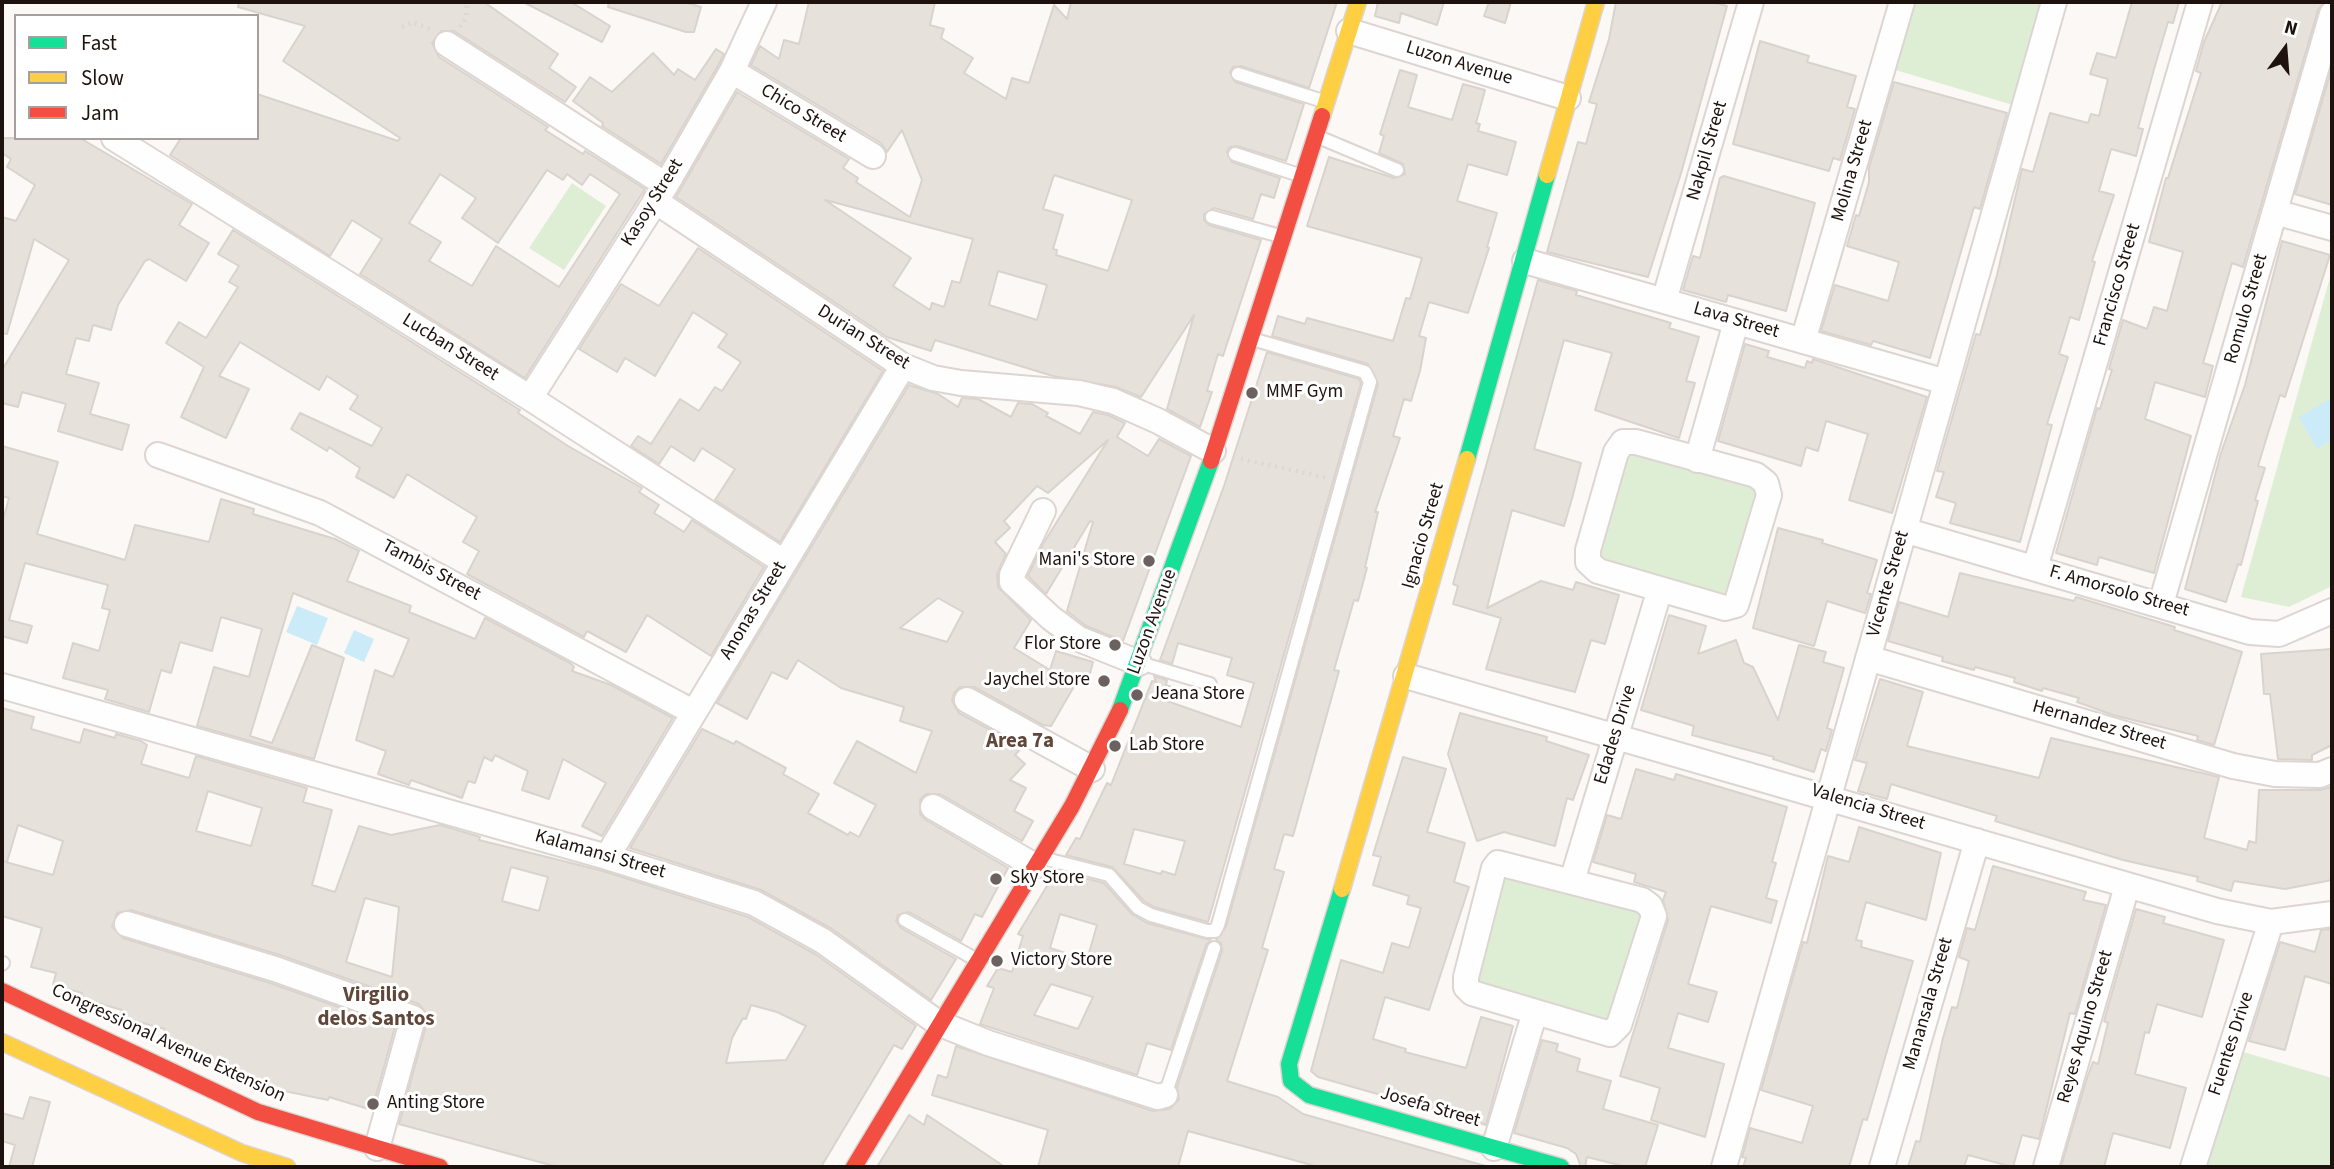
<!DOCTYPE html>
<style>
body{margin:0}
#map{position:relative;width:2334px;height:1169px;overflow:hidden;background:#fcf8f6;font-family:"Source Sans 3",sans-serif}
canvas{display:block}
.frame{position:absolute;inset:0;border:4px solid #1d120d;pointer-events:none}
.legend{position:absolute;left:14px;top:14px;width:245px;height:126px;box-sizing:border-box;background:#fff;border:2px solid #a5a09e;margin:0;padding:9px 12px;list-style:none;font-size:21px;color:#1d120d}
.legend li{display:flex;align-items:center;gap:14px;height:35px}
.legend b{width:35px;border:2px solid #a5a09e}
.north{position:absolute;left:2250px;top:14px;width:70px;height:70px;-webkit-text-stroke:5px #fff;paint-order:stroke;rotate:16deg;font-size:19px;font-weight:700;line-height:28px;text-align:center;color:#1d120d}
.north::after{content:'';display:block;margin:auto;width:24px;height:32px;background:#1d120d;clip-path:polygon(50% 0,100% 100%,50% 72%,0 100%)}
</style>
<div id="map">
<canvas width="2334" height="1169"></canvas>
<div class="frame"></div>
<ul class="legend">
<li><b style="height:9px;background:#16e098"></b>Fast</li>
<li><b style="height:9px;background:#ffcf43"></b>Slow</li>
<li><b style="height:9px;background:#f24e42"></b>Jam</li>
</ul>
<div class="north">N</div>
</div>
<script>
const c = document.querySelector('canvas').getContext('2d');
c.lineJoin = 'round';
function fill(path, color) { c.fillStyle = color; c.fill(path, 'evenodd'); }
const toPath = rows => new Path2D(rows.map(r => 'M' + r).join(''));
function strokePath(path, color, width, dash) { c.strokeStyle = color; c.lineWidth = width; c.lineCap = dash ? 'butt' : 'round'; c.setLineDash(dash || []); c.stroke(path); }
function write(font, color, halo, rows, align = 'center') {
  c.font = font + ' "Source Sans 3",sans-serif'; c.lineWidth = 6; c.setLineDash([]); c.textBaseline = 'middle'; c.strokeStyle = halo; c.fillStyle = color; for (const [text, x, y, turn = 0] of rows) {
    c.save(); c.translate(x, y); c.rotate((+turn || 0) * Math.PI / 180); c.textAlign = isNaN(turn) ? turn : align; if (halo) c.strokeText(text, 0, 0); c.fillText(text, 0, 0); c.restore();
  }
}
fill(toPath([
 [1912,2,2043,2,2013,105,1892,69],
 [572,183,606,206,564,270,529,248],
 [2332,270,2332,586,2289,607,2241,597],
 [1629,453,1762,491,1732,599,1598,560],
 [1502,869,1641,911,1608,1020,1469,978],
 [2240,1051,2332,1078,2332,1167,2206,1167]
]), '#deeed5');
fill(toPath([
 [2332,398,2332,440,2317,449,2299,417],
 [297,606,328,618,317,645,286,632],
 [354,630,374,639,364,662,344,653]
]), '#cbebf8');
const building = toPath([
 [239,2,484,2,558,54,549,68,576,87,565,102,454,31,441,31,432,43,439,57,548,127,545,130,583,154,585,151,645,189,525,378,360,274,382,239,352,220,330,256,170,155,181,138,257,138,257,94,398,141,400,138,283,61,305,26,238,7,239,2],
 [547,170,563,180,567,174,582,185,590,174,620,194,559,287,496,246,472,286,429,261,441,242,409,223,440,174,476,198,462,218,498,243,547,170],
 [523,2,571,2,610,26,602,42,523,2],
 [609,2,684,2,701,7,694,32,686,32,608,7,609,2],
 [809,2,935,2,930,25,944,29,941,38,973,58,964,73,1006,99,1012,78,1029,83,1054,5,1067,19,1071,2,1337,2,1309,88,1241,66,1233,67,1230,72,1235,82,1304,104,1286,161,1237,146,1230,147,1227,152,1232,162,1280,178,1274,198,1261,194,1253,219,1214,208,1204,214,1204,220,1209,225,1261,240,1223,356,1218,354,1207,391,1212,392,1200,427,1167,409,1194,315,1141,397,1116,387,1053,376,935,340,931,351,887,337,676,197,737,92,849,159,843,168,858,178,856,182,910,217,922,180,902,130,887,152,881,143,751,65,760,46,779,59,784,40,799,44,809,2],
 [1054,175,1132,200,1108,271,1056,255,1057,250,1053,249,1063,215,1043,209,1054,175],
 [825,200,973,239,960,283,952,281,944,307,932,303,930,310,893,286,911,258,825,200],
 [998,271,1047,285,1037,320,989,305,998,271],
 [1378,2,1444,2,1437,25,1401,13,1399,23,1375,16,1378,2],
 [1489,2,1511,2,1505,23,1484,16,1489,2],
 [1616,2,1712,2,1727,6,1682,170,1648,277,1547,252,1578,142,1586,144,1597,104,1589,102,1609,39,1616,2],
 [2132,2,2179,2,2173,23,2168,22,2154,69,2138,128,2143,129,2136,156,2111,149,2099,191,2114,195,2092,261,2095,262,2079,320,2070,317,2059,354,2068,357,2047,424,2052,425,2020,542,1950,523,1956,503,1936,497,1944,472,1937,471,1976,334,1980,335,1997,275,2022,169,2033,172,2050,113,2088,123,2091,114,2099,116,2108,79,2090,74,2097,53,2116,58,2132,2],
 [2222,2,2324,2,2318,10,2243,267,2232,263,2203,363,2213,366,2205,397,2155,382,2145,419,2191,436,2154,573,2099,557,2097,565,2056,553,2097,408,2100,409,2112,370,2109,369,2123,320,2147,329,2154,307,2167,311,2183,252,2149,242,2166,178,2168,178,2201,73,2196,71,2204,42,2222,2],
 [1760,41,1809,56,1807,62,1856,76,1847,107,1855,109,1840,160,1833,158,1829,171,1733,144,1760,41],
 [716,49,724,54,719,64,661,164,602,126,603,123,573,101,590,77,612,92,653,53,674,75,678,69,695,80,716,49],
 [2332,67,2332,205,2295,194,2332,67],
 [1400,70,1417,75,1408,107,1452,120,1463,84,1485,90,1476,123,1480,124,1478,131,1516,142,1507,175,1468,164,1457,201,1497,213,1487,247,1489,248,1468,313,1429,302,1419,336,1426,338,1420,371,1411,401,1404,399,1393,436,1400,438,1375,512,1378,512,1365,567,1367,568,1358,601,1354,600,1334,670,1339,671,1293,836,1284,834,1274,869,1284,872,1262,948,1268,950,1227,1081,1278,1097,1303,1114,1489,1167,1319,1167,1188,1131,1178,1167,1038,1167,1048,1130,932,1095,938,1075,947,1078,956,1046,1153,1111,1170,1109,1179,1099,1177,1087,1222,951,1221,943,1216,940,1226,927,1378,384,1368,364,1272,336,1278,316,1305,324,1307,318,1393,341,1406,298,1410,299,1422,258,1307,226,1329,157,1394,178,1405,174,1403,164,1379,153,1384,136,1380,134,1400,70],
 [1894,82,2007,113,1980,209,1974,207,1930,358,1873,341,1871,345,1821,331,1835,285,1888,301,1899,262,1847,246,1856,215,1859,216,1869,182,1869,168,1894,82],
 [2,138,80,138,192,204,179,225,209,243,186,281,149,259,145,261,118,305,111,330,93,325,89,341,76,338,66,374,99,383,90,414,129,425,122,450,58,431,66,404,22,392,18,407,2,403,2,370,69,260,34,239,7,334,2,333,2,217,16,221,35,185,7,167,11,159,2,153,2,138],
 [1724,176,1815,203,1786,311,1728,295,1726,302,1683,290,1693,256,1700,258,1720,178,1724,176],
 [233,230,520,410,518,413,568,446,642,488,639,492,659,505,654,513,684,532,692,520,764,567,711,656,647,615,626,652,587,631,584,637,467,574,479,551,463,542,477,517,407,474,394,498,356,477,360,468,329,447,327,451,291,429,300,413,372,446,382,428,350,409,358,396,327,376,319,390,240,342,219,376,249,389,226,438,181,417,204,367,166,343,179,322,206,338,238,287,229,282,239,266,218,254,233,230],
 [2282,241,2330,255,2285,397,2280,395,2269,430,2258,466,2265,468,2255,500,2258,501,2241,565,2238,564,2226,602,2185,589,2221,453,2245,385,2282,241],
 [698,248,883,371,780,542,715,500,735,469,702,448,694,461,671,446,659,464,631,446,638,436,651,444,680,399,699,411,715,387,722,391,741,362,718,347,727,334,693,312,655,376,625,358,617,372,579,349,621,284,659,306,698,248],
 [1538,280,1577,291,1576,295,1671,323,1669,328,1699,337,1686,381,1695,383,1679,438,1595,410,1612,353,1564,340,1534,449,1581,463,1573,495,1564,526,1512,510,1487,608,1541,581,1573,590,1576,582,1619,595,1605,644,1591,640,1575,692,1486,669,1501,618,1453,604,1458,586,1453,584,1538,280],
 [1745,344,1769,351,1767,357,1805,368,1807,361,1812,363,1813,359,1927,397,1892,513,1849,500,1868,434,1826,421,1818,451,1806,447,1801,466,1718,441,1745,344],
 [1267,352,1359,379,1361,383,1208,922,1154,907,1144,901,1112,867,1066,855,1076,838,1080,839,1107,783,1111,785,1152,681,1156,682,1154,676,1167,680,1166,685,1171,687,1167,701,1241,727,1254,683,1227,675,1232,658,1178,643,1172,664,1160,660,1224,486,1267,352],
 [1134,829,1185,841,1175,875,1162,871,1161,874,1124,864,1134,829],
 [909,385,938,394,958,407,962,398,978,399,1011,417,1018,403,1032,404,1048,413,1046,416,1080,434,1093,412,1108,415,1125,423,1117,437,1148,456,1159,439,1191,456,1123,641,1086,626,1067,611,1093,522,1090,521,1046,594,1028,576,1043,544,1108,440,1048,493,1037,486,1004,521,1010,528,995,542,1006,554,997,574,998,587,1031,620,1014,648,1050,670,1056,651,1093,662,1088,681,1079,678,1051,726,1043,725,974,687,960,687,954,693,952,701,959,713,1022,747,1015,755,1025,764,1010,780,1026,788,1014,811,1033,821,1022,841,940,794,926,794,920,800,920,814,926,820,1008,868,982,917,975,914,961,941,909,912,898,915,896,921,901,928,956,959,931,1000,832,929,761,890,630,848,702,729,734,744,736,741,786,768,783,774,819,794,808,813,848,835,850,832,859,837,876,805,834,783,857,741,916,773,932,731,900,721,904,707,841,688,798,660,787,679,772,672,747,719,717,703,909,385],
 [938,598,963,612,947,642,900,628,938,598],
 [2,446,58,462,37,534,125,560,135,525,209,542,221,499,254,509,253,514,335,539,359,551,347,581,411,606,409,612,475,639,485,618,570,663,574,667,572,671,611,685,673,718,602,836,582,826,606,783,563,759,549,799,522,790,528,771,495,755,492,761,484,757,475,783,468,781,462,798,411,780,409,785,378,774,386,751,356,740,375,670,393,677,409,639,293,593,250,736,272,743,312,645,344,658,314,759,197,726,214,667,249,677,262,629,221,617,212,651,180,642,171,673,161,670,149,712,105,699,108,690,63,678,73,643,99,651,110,610,102,608,108,585,25,563,9,620,32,626,27,643,2,636,2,524,9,498,2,496,2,446],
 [1778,528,1823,540,1822,543,1877,560,1867,593,1871,594,1865,613,1827,601,1814,646,1753,628,1778,528],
 [1960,573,2074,601,2076,597,2175,627,2174,630,2242,652,2214,745,2197,740,2198,736,2113,715,2077,702,2079,698,2043,688,2042,691,2014,682,2015,678,1975,667,1974,670,1942,661,1943,657,1888,641,1899,602,1948,617,1960,573],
 [1669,615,1706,626,1698,654,1736,640,1744,663,1753,667,1778,720,1799,645,1826,652,1823,662,1844,668,1827,728,1832,730,1826,751,1821,749,1814,772,1773,759,1774,757,1692,735,1694,726,1641,710,1669,615],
 [2332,649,2332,745,2312,755,2312,760,2278,759,2270,694,2264,694,2261,654,2332,649],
 [1880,679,1923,692,1907,746,2039,778,2051,738,2219,777,2204,838,2247,850,2249,841,2256,843,2259,790,2320,790,2332,787,2332,880,2285,889,2234,881,2231,891,2197,881,2198,877,2123,860,1995,821,1997,816,1891,784,1887,799,1858,791,1867,763,1855,760,1880,679],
 [2,708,34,717,31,729,80,743,84,729,115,738,116,734,141,741,147,745,141,764,189,778,196,756,307,788,303,802,332,810,312,885,335,892,359,826,391,835,440,825,480,837,479,840,603,871,748,917,815,954,916,1026,902,1049,894,1045,821,1167,558,1167,399,1124,427,1022,427,1014,419,1004,280,955,131,910,117,913,112,927,123,938,270,983,395,1027,372,1110,329,1097,328,1100,289,1092,244,1080,245,1076,160,1042,165,1029,120,1017,122,1010,81,998,82,993,53,985,56,973,31,967,42,928,2,916,2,708],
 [208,791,262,808,251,846,196,831,208,791],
 [18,825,63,841,53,875,2,861,7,862,18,825],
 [511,867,548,877,539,911,502,901,511,867],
 [365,898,399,907,392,977,346,962,365,898],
 [751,1005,777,1012,806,1026,786,1060,726,1063,732,1038,743,1018,746,1019,751,1005],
 [1460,713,1547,737,1546,741,1589,755,1573,800,1567,798,1555,846,1504,832,1477,841,1448,754,1460,713],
 [1403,757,1446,769,1427,832,1465,843,1454,882,1469,887,1429,1010,1385,997,1373,1039,1406,1049,1405,1052,1466,1068,1481,1017,1513,1026,1486,1125,1318,1077,1311,1071,1341,960,1383,973,1392,943,1409,948,1421,908,1407,904,1409,896,1373,885,1381,857,1373,855,1403,757],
 [1636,769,1674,780,1676,774,1787,807,1772,862,1776,863,1766,898,1777,901,1771,923,1711,906,1688,984,1717,992,1708,1022,1678,1013,1668,1048,1724,1064,1705,1137,1651,1120,1660,1088,1620,1076,1668,920,1663,900,1666,892,1634,882,1636,874,1593,862,1607,815,1621,819,1636,769],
 [1859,827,1941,853,1926,920,1866,902,1856,940,1862,941,1861,947,1913,961,1867,1120,1863,1119,1849,1167,1743,1167,1746,1158,1742,1157,1750,1128,1802,1143,1813,1106,1761,1090,1803,942,1807,943,1828,856,1849,862,1859,827],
 [1993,866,2086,892,2083,900,2106,905,2075,1014,2070,1013,2039,1139,2022,1135,2013,1167,1968,1155,1964,1167,1908,1167,1916,1141,1920,1142,1943,1038,1952,1007,1957,1008,1969,961,1959,957,1967,928,1975,930,1993,866],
 [1056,871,1104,883,1132,914,1147,923,1211,940,1206,945,1171,1050,1147,1043,1137,1075,980,1024,994,988,987,986,998,968,1012,972,1023,936,1018,934,1056,871],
 [1060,914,1097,925,1087,960,1050,948,1060,914],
 [1051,984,1093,997,1078,1029,1034,1015,1051,984],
 [2136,909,2165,917,2163,923,2224,940,2202,1017,2157,1004,2149,1033,2145,1032,2135,1074,2186,1088,2170,1148,2113,1133,2104,1167,2061,1167,2086,1081,2093,1062,2098,1064,2108,1023,2104,1021,2136,909],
 [2332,929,2332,984,2305,976,2285,1050,2249,1041,2280,942,2315,952,2321,930,2332,929],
 [1542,1040,1558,1044,1556,1051,1580,1059,1577,1071,1611,1081,1603,1109,1658,1125,1645,1167,1627,1167,1587,1157,1585,1167,1581,1167,1576,1154,1567,1148,1514,1133,1542,1040],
 [30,1097,50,1102,32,1167,9,1167,15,1145,2,1141,2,1113,23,1119,30,1097],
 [909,1115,924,1125,927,1115,1005,1167,877,1167,909,1115]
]);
fill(building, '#e7e1db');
strokePath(building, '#d9d3cd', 2);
const lane = toPath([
 [1238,74,1323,101],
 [1316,136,1397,170],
 [1235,154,1299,175],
 [1212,217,1280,236],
 [1140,663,1210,684],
 [1042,858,1109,875,1138,908,1151,915,1207,931,1215,931,1218,925,1370,382,1365,372,1252,339],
 [905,920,977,960],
 [2,964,3,963],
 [1165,1095,1214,948]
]);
const street = toPath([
 [1349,31,1568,98],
 [447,44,666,185],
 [732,71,873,156],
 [114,138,530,398,784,562],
 [655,201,903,366,933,378,961,383,1079,393,1113,401,1158,421,1213,451],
 [2275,212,2332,228],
 [1525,261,1946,382],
 [1664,301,1751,2],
 [1803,341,1902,2],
 [530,398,666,185,732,71,764,2],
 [1623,442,1636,442,1756,475,1766,483,1769,495,1736,605,1725,608,1598,571,1588,562,1588,550,1616,452,1623,442],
 [158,455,320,513,693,712],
 [1697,460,1736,322],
 [1043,511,1012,575,1012,582,1051,618,1079,639,1139,663],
 [1904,530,2250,632,2279,634,2332,611],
 [2035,568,2200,2],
 [2161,604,2332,14],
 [1868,658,2233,766,2275,774,2320,775,2332,770],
 [1406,676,2217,911,2271,922,2332,914],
 [2,686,607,857,754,903,823,941,938,1023,988,1043,1158,1097,1165,1095],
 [967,700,1092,769],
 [933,807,1035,866],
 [607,857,903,366],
 [1498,863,1642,900,1650,906,1654,916,1619,1025,1610,1034,1472,993,1466,987,1466,977,1494,868,1498,863],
 [1572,881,1660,589],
 [127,924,275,969,413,1018,377,1148],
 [1494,1148,1535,1012],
 [1724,1167,2054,2],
 [1882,1167,1977,841],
 [2046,1167,2127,886],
 [2193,1167,2271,922]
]);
const fast = toPath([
 [1467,459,1547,175],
 [1120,710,1211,461],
 [1342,889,1289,1064,1291,1081,1309,1095,1561,1167]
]);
const slow = toPath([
 [1322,116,1358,2],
 [1547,175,1596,2],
 [1342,889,1467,459],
 [2,1042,242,1153,287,1167]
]);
const jam = toPath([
 [1211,461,1322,116],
 [2,991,258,1112,440,1167],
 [854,1167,1072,806,1120,710]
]);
strokePath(lane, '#ddd5d1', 16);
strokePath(street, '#ddd5d1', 28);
strokePath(fast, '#ddd5d1', 19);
strokePath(slow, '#ddd5d1', 19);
strokePath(jam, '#ddd5d1', 19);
strokePath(toPath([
 [402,27,413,22,430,29],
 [460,27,466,18,467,2],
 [1241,459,1328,478]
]), '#d9d8d7', 4.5, [2, 5]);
strokePath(lane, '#fffefe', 12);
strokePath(street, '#fffefe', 24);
strokePath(fast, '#16e098', 16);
strokePath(slow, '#ffcf43', 16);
strokePath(jam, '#f24e42', 16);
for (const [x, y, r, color] of [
 [1252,393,7,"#6b625f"],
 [1149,561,7,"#6b625f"],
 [1115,645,7,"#6b625f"],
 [1104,681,7,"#6b625f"],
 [1137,695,7,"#6b625f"],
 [1115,746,7,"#6b625f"],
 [996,879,7,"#6b625f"],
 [997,961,7,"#6b625f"],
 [373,1104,7,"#6b625f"]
]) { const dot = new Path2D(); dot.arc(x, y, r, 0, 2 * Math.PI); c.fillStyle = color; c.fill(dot); strokePath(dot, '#fff', 2.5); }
write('19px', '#1d120d', '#fff', [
 ["Luzon Avenue",1459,64,17],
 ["Chico Street",803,114,31],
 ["Nakpil Street",1708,151,-74],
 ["Molina Street",1853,171,-74],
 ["Kasoy Street",653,203,-58],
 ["Francisco Street",2118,285,-74],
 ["Romulo Street",2247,309,-74],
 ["Lava Street",1736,321,16],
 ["Durian Street",863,338,32],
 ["Lucban Street",450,348,32],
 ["Ignacio Street",1424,536,-74],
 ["Tambis Street",431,571,28],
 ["Vicente Street",1889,584,-74],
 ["F. Amorsolo Street",2119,592,16],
 ["Anonas Street",754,611,-59],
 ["Luzon Avenue",1153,622,-70],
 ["Hernandez Street",2099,726,16],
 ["Edades Drive",1616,735,-73],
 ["Valencia Street",1868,808,17],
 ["Kalamansi Street",600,855,16],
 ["Manansala Street",1929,1004,-74],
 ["Reyes Aquino Street",2086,1027,-74],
 ["Congressional Avenue Extension",168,1044,25],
 ["Fuentes Drive",2232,1044,-72],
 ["Josefa Street",1430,1108,16]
]);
write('19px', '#1d120d', '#fff', [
 ["MMF Gym",1266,393],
 ["Mani's Store",1135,561,"right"],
 ["Flor Store",1101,645,"right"],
 ["Jaychel Store",1090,681,"right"],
 ["Jeana Store",1151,695],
 ["Lab Store",1129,746],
 ["Sky Store",1010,879],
 ["Victory Store",1011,961],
 ["Anting Store",387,1104]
], 'left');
write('bold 21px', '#61463a', '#fff', [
 ["Area 7a",1020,742],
 ["Virgilio",376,996],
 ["delos Santos",376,1020]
]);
</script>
